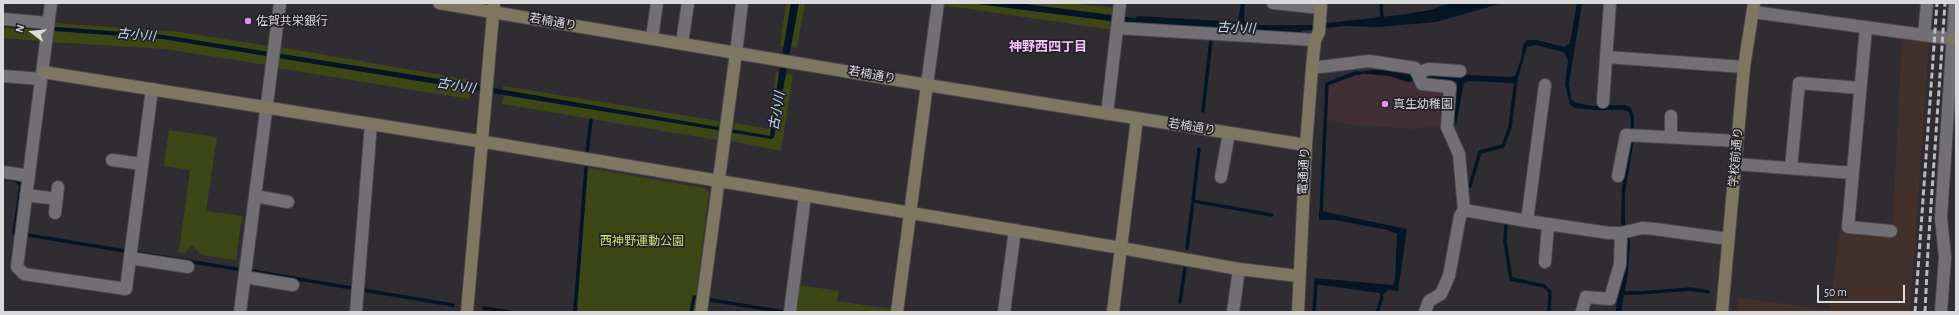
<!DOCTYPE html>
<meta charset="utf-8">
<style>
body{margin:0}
#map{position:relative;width:1959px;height:315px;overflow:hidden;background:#2f2d32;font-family:"Alegreya Sans",sans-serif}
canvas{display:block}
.frame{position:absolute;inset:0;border:4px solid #dad9dc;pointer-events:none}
.north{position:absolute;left:12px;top:12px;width:40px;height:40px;-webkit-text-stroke:3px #252328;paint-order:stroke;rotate:286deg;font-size:11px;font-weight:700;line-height:16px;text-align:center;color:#dad9dc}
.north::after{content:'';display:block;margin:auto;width:14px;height:18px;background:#dad9dc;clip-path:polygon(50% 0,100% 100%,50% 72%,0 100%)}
.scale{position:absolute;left:1817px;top:285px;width:88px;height:18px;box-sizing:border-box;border:2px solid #dad9dc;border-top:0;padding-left:5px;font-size:12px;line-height:14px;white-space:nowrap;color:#dad9dc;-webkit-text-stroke:3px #252328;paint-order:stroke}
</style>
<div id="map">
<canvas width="1959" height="315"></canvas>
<div class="frame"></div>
<div class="north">N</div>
<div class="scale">50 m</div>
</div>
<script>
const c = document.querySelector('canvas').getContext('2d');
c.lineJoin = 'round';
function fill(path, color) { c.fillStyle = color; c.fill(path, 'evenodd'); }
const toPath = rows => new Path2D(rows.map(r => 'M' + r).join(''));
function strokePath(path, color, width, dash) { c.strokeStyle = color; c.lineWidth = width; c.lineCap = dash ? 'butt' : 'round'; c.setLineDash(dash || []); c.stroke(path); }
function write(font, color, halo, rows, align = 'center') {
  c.font = font + ' "Alegreya Sans","Noto Sans JP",sans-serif'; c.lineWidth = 3.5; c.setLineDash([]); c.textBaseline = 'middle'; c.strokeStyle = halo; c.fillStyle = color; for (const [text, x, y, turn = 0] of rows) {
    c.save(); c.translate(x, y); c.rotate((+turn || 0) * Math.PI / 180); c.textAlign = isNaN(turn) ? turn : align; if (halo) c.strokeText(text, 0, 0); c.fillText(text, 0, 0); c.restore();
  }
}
fill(toPath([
 [1902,38,1929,42,1910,312,1737,312,1739,298,1830,310,1840,229,1892,235]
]), '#44302b');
fill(toPath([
 [1371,70,1395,70,1447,89,1444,125,1417,129,1356,125,1323,119,1326,83,1355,72]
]), '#422f36');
fill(toPath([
 [786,3,791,3,784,46,780,46],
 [799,3,805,3,797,48,791,47],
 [943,3,970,3,1114,21,1113,30,943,5],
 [1018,3,1069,3,1115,8,1114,15],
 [53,23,180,32,269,46,268,52,163,35,53,27],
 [3,27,43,30,41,41,3,38],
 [52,31,163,39,268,56,266,65,165,49,51,42],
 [280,47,470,80,470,84,279,54],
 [278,58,470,89,469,99,277,68],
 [776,72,779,73,770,136,733,129,734,123,769,129],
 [786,74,793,75,781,151,731,141,732,133,772,139,774,137],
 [503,86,719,121,718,127,503,90],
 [504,95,718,130,717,140,502,104],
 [169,130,217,137,206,211,242,216,236,260,202,255,192,245,185,253,179,252,190,170,164,166],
 [588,168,704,188,709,192,694,312,577,312],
 [799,285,839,291,837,301,890,309,890,312,795,312]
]), '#3d4716');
fill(toPath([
 [791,3,799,3,774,137,772,139,163,39,3,27,3,23,163,35,470,84,770,136,779,73],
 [970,3,1018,3,1134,18,1138,16,1238,22,1241,3,1245,3,1244,20,1247,25,1310,25,1407,14,1430,10,1451,3,1503,3,1436,22,1378,27,1344,26,1302,31,1298,34,1133,24],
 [1577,3,1582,3,1569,84,1571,99,1575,102,1591,106,1625,105,1631,108,1634,117,1634,139,1625,193,1625,222,1630,242,1628,273,1621,312,1616,312,1617,293,1626,242,1621,221,1622,188,1630,142,1631,118,1629,112,1622,110,1593,110,1575,108,1570,105,1565,84,1568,61,1564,52,1536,45,1527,47,1516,85,1512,83,1469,81,1464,83,1456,125,1454,115,1457,82,1426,79,1408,82,1389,76,1356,73,1371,70,1395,70,1413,76,1429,73,1508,77,1515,76,1521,59,1523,45,1527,40,1536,40,1565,47,1570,43],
 [1321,211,1407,229,1398,291,1388,290,1383,295,1381,302,1380,293,1314,284,1315,278,1393,285,1395,280,1397,234,1388,230,1335,220,1319,220,1319,212]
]), '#041526');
strokePath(toPath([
 [1381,3,1382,19],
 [1203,111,1211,40],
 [587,152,591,120],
 [3,178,16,180,21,186,14,233],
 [1470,186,1480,152,1503,146,1510,127,1516,80],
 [1193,201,1199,149],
 [1321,214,1327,84,1356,73,1360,73],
 [1506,225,1505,242,1511,279,1544,286,1550,292,1549,312],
 [28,235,125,251],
 [1187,248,1193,201,1272,215],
 [137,253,237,269],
 [252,271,351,288],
 [363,290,453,305],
 [1620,293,1638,293,1691,289,1708,292],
 [711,300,784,312],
 [1180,302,1185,268],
 [484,308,509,312],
 [575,312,586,168],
 [691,312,694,297,695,297],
 [1314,312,1316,281],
 [1377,312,1382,298]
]), '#041526', 3.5);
const street = toPath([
 [51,3,17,267,24,274,126,289,152,89],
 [1273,3,1321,8],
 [1753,12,1953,39],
 [3,19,48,23],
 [1866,27,1848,227,1891,231],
 [1117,28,1315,40],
 [1924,35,1927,3],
 [652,38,657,3],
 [682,43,688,3],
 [736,53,742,3],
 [1607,57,1744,67],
 [1312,68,1369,61,1415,68,1422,84,1450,87,1447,127,1459,154,1464,210,1527,221,1609,233,1621,233,1642,228,1655,229,1728,239],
 [1417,73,1429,69,1460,71],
 [3,76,41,79],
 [927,85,938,3],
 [1603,102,1610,3],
 [1107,114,1120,3],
 [1671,116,1671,137],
 [112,160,142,164],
 [1735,164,1853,173],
 [1791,168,1799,83,1860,88],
 [3,172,29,176],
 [1618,176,1626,135,1737,141],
 [1221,177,1229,133],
 [26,195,57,199],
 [255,196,288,202],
 [55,213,58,187],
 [1527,221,1545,85],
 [130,258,188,267],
 [1545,262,1548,225],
 [245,277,293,285],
 [1582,311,1586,297,1610,299,1620,264,1621,233],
 [240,312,280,3],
 [356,312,371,124],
 [790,312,805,196],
 [1004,312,1015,230],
 [1233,312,1239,269],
 [1425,312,1429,301,1441,294,1449,276,1460,216,1464,210],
 [1941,312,1945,257,1941,218,1955,3]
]);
const secondary = toPath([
 [439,3,927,85,1306,145],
 [1953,39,1956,39],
 [43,72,497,144,1121,248,1239,269,1298,276],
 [467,312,494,3],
 [701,312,736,53],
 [897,312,927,85],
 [1113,312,1137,119],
 [1298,312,1306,145,1312,68,1315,40,1319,32,1321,3],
 [1722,312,1744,67,1754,3]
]);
strokePath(street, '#4a484c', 14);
strokePath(secondary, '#4a484c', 14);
strokePath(street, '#727075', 12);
strokePath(secondary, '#7e7863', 12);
strokePath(toPath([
 [1915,312,1937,3],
 [1925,312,1928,249,1945,3]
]), '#bbbabd', 3, [6, 3]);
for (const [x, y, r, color] of [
 [248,21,4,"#ed8cf9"],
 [1385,104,4,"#ed8cf9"]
]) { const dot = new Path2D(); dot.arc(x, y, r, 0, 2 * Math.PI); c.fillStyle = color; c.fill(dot); strokePath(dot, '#252328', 1.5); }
write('12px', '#dad9dc', '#252328', [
 ["佐賀共栄銀行",256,21],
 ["真生幼稚園",1393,104]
], 'left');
write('12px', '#dad9dc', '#252328', [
 ["若楠通り",553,22,10],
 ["若楠通り",872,75,10],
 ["若楠通り",1192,127,9],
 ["学校前通り",1736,157,-85],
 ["電通通り",1304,171,-87]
]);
write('12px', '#c9e075', '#252328', [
 ["西神野運動公園",642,241]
]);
write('italic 13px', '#beddfc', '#252328', [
 ["古小川",1236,28,2],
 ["古小川",136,35,5],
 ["古小川",456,86,9],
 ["古小川",777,111,-81]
]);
write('bold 13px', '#f7c1fe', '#252328', [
 ["神野西四丁目",1048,47]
]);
</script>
